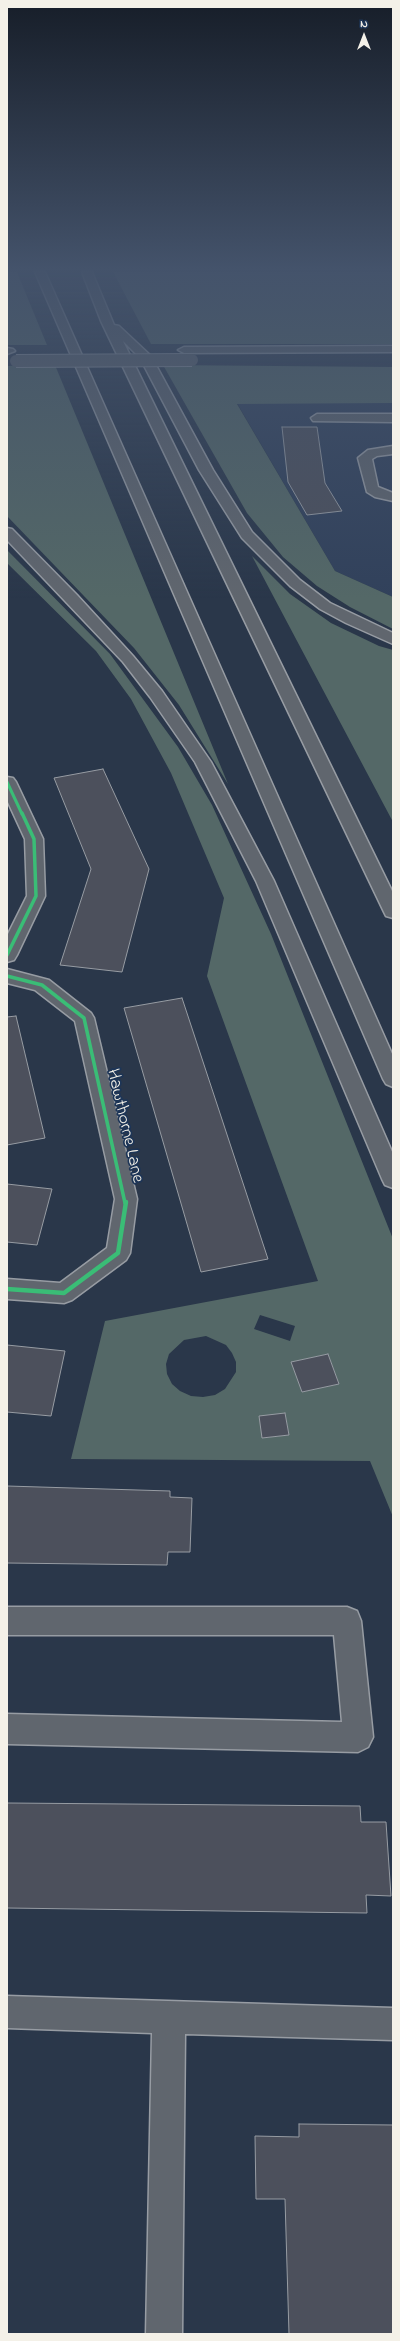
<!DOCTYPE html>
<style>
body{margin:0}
#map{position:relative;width:400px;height:2341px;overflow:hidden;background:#2a374a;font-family:"Indie Flower",sans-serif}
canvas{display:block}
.frame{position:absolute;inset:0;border:8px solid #f4f1e8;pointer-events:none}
.north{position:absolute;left:344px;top:16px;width:40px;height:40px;-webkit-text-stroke:3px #1d3557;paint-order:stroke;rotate:0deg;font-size:11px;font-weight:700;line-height:16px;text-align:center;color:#f4f1e8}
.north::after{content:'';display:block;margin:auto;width:14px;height:18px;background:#f4f1e8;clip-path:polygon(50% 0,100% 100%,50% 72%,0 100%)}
</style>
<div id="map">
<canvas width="400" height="2341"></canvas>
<div class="frame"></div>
<div class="north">N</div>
</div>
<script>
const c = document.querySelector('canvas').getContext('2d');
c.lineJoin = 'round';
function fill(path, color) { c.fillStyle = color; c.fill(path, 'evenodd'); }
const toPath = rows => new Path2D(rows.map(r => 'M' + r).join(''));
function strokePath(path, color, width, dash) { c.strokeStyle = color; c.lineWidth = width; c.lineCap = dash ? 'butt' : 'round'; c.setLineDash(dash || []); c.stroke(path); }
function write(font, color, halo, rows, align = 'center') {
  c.font = font + ' "Indie Flower",sans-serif'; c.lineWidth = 3.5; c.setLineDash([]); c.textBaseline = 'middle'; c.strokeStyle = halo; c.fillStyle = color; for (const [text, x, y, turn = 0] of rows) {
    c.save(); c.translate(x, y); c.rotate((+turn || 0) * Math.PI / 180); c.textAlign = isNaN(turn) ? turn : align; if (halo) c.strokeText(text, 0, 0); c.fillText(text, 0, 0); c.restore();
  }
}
fill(toPath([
 [237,403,393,403,393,597,335,571]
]), '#31415b');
fill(toPath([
 [7,272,17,272,47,345,7,345],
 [113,272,393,272,393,344,151,344],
 [55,365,228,784,179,705,134,648,7,516,7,366],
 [163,365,393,367,393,403,237,404,335,571,393,597,393,629,350,607,317,586,283,557,247,513],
 [7,550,110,654,178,747,212,805,271,934,393,1239,393,1517,370,1461,71,1459,105,1321,318,1281,207,976,224,898,171,773,131,699,96,651,7,563],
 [260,1315,295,1326,290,1341,254,1329],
 [206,1336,226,1345,232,1353,236,1362,236,1372,225,1389,215,1395,203,1397,191,1396,180,1391,172,1384,167,1374,166,1364,169,1354,184,1340],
 [328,1354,339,1384,302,1392,292,1362],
 [285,1413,289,1435,262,1438],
 [252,556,290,594,331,623,379,646,393,650,393,822]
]), '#546867');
const building = toPath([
 [282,427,317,427,325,483,342,511,307,515,288,482,282,427],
 [103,769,149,869,122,972,60,965,91,869,54,778,103,769],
 [182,998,268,1259,201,1272,124,1008,182,998],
 [16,1016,45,1138,7,1145,7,1017,16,1016],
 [7,1184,52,1189,37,1245,7,1242,7,1184],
 [7,1345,65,1351,51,1416,7,1412,7,1345],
 [328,1354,339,1384,302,1392,291,1362,328,1354],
 [285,1413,289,1435,262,1438,259,1416,285,1413],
 [7,1486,170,1491,170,1497,192,1498,190,1552,168,1552,167,1565,7,1563,7,1486],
 [7,1803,360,1806,361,1822,386,1822,391,1896,366,1895,367,1913,7,1908,7,1803],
 [299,2124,393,2125,393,2334,289,2334,285,2199,256,2199,255,2136,299,2137,299,2124]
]);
fill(building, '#4c505c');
strokePath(building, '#979ca3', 1);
const minor = toPath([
 [317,414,393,414,393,422,313,421,311,418,317,414],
 [393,446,393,454,377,456,372,459,378,487,393,493,393,501,375,497,367,492,358,458,368,450,393,446],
 [7,777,13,778,16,782,43,839,45,896,17,955,14,960,7,962,7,936,27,896,25,839,7,800,7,777],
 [7,969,49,980,91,1013,94,1018,137,1199,130,1253,126,1260,72,1300,64,1303,7,1299,7,1279,60,1283,107,1248,115,1199,75,1021,35,990,7,983,7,969],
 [7,1607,347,1607,357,1611,361,1621,373,1737,368,1747,358,1752,7,1744,7,1714,342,1722,334,1635,7,1635,7,1607],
 [7,1996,393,2008,393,2040,185,2034,182,2334,146,2334,152,2033,7,2028,7,1996]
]);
const major = toPath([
 [393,346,393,352,184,353,178,350,184,347,393,346],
 [7,348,13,349,15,351,7,354,7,348]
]);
const highway = toPath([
 [35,272,45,272,393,1056,393,1087,386,1084,383,1079,35,272],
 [82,272,92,272,114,325,119,326,151,356,213,470,252,532,300,580,330,603,393,633,393,644,346,623,320,609,290,586,242,538,199,470,140,358,123,341,393,893,393,918,386,916,384,912,101,321,82,272],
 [7,528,12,529,77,595,133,656,162,691,211,762,274,881,393,1154,393,1188,385,1185,382,1179,256,881,195,762,150,697,123,662,7,540,7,528]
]);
strokePath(minor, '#979ca3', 3);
strokePath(major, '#979ca3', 3);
strokePath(highway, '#979ca3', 3);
fill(minor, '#60666e');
fill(major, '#60666e');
fill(highway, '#60666e');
const majorBridge = toPath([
 [16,361,192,360]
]);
strokePath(majorBridge, '#979ca3', 14, []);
strokePath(majorBridge, '#60666e', 12);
strokePath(toPath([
 [7,782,22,814]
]), '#3abd76', 3);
strokePath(toPath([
 [7,955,36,896,34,839,22,813],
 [7,976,42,985,84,1018,125,1203]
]), '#3abd76', 3.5);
strokePath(toPath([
 [7,1289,64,1293,118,1253,126,1202]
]), '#3abd76', 4.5);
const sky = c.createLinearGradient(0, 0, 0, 599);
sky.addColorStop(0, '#171e29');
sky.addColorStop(0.45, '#44536b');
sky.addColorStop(1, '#44536b00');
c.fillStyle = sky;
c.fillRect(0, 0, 400, 599);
write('18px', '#f4f1e8', '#1d3557', [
 ["Hawthorne Lane",124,1126,77]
]);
</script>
